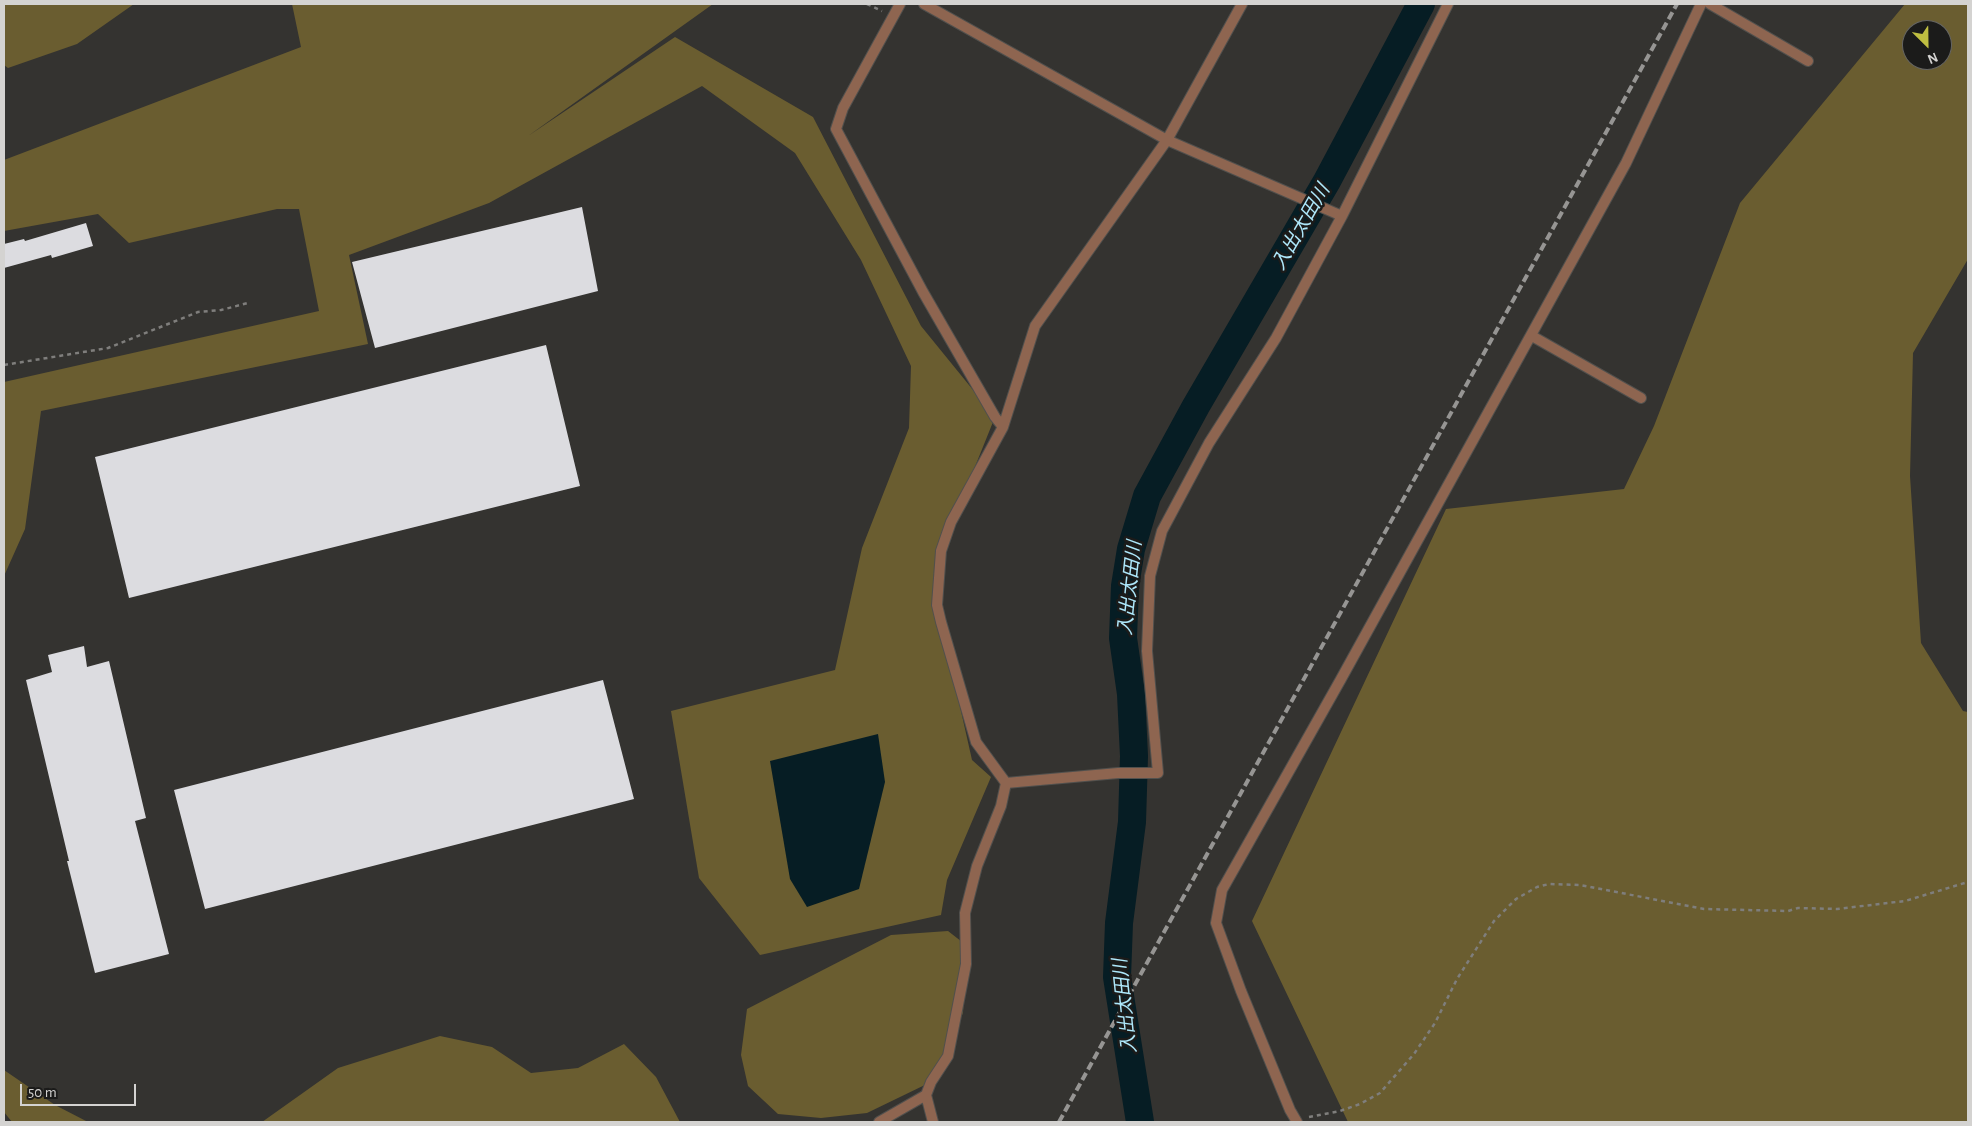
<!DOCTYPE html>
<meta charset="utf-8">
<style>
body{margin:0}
#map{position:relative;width:1972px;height:1126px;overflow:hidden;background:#343330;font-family:"Alegreya Sans",sans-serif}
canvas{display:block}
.frame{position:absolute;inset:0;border:5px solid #d4d3d1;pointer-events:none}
.north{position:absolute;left:1902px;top:20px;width:50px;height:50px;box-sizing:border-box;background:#1b1b1a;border:1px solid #656563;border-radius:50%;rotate:157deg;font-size:14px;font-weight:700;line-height:20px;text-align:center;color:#d4d3d1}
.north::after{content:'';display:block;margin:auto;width:18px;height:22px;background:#bfbe41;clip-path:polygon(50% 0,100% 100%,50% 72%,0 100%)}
.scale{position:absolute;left:20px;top:1084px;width:116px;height:22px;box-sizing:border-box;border:2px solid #d4d3d1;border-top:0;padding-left:6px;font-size:15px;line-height:18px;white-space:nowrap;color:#d4d3d1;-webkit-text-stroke:4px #1b1b1a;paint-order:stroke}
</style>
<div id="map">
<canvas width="1972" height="1126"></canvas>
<div class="frame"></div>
<div class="north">N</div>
<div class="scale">50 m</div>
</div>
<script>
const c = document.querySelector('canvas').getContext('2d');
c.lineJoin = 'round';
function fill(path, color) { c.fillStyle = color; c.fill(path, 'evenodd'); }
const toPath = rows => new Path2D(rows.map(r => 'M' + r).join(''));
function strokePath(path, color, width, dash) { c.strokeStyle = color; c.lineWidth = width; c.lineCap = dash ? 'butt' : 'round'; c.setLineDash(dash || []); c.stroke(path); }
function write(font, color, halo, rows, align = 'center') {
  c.font = font + ' "Alegreya Sans","Noto Sans JP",sans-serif'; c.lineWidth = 5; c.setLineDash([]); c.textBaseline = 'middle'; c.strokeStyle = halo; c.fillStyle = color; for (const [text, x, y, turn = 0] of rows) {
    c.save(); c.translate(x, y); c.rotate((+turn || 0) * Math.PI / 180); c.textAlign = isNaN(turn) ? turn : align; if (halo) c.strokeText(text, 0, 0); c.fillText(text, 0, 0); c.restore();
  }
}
fill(toPath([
 [4,4,134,4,77,44,8,68,4,65],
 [292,4,713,4,528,136,675,37,813,117,921,326,995,417,941,551,941,622,972,760,991,777,947,880,941,915,760,955,699,878,671,711,835,670,862,548,909,428,911,366,861,260,795,153,702,86,489,203,349,255,368,344,41,411,25,529,4,576,4,382,319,311,299,209,277,209,129,243,98,214,4,231,4,160,301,47],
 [1905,4,1968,4,1968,259,1913,353,1910,476,1921,643,1963,711,1968,712,1968,1122,1348,1122,1252,921,1446,509,1624,489,1654,426,1740,203],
 [1912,30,1942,30,1942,60,1912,60],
 [948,931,966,945,963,1013,931,1082,867,1113,821,1118,778,1114,748,1086,741,1055,747,1009,891,935],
 [440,1036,492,1047,531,1073,578,1068,624,1044,656,1077,680,1122,262,1122,338,1068],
 [4,1070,55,1105,88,1122,12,1122,4,1112]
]), '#6a5d30');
fill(toPath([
 [878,734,885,782,859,889,807,907,790,879,770,761]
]), '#061d24');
strokePath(toPath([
 [1140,1122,1117,977,1119,923,1132,822,1134,756,1131,694,1123,638,1125,586,1131,549,1147,496,1196,406,1327,181,1421,4]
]), '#061d24', 28);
fill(toPath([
 [582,207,598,291,375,348,352,262],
 [86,223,93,246,52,258,51,255,4,268,4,244,24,239,25,241],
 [546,345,580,486,129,598,95,457],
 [84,646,87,667,109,661,146,818,135,821,169,954,95,973,67,861,69,861,26,680,52,672,48,655],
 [603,680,634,799,205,909,174,790]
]), '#dcdce0');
const minor = toPath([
 [900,4,843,108,836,129,923,292,995,417,1003,427],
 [924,4,1167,140,1342,216],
 [1710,4,1808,61],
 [1532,336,1641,398],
 [1006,783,1118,773,1158,773,1147,651,1150,576,1162,531,1209,443,1276,338,1342,216,1448,4],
 [879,1122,926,1095],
 [933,1122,926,1095,931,1082,948,1056,966,964,965,913,977,866,1001,806,1006,783,976,742,941,622,937,605,941,551,951,522,1003,427,1035,326,1167,140,1242,4],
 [1297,1122,1290,1110,1241,991,1216,923,1222,890,1341,679,1626,163,1701,4]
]);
strokePath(minor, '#51504d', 12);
strokePath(toPath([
 [867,4,882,11],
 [4,365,108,348,198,312,221,310,248,303],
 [1309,1117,1340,1111,1360,1104,1380,1093,1414,1054,1435,1023,1457,979,1494,921,1516,899,1537,887,1549,884,1580,885,1704,909,1788,911,1798,908,1837,909,1905,901,1968,882]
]), '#7f7e7c', 2.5, [4, 4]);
strokePath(minor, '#8e6550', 10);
strokePath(toPath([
 [1059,1122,1677,4]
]), '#969593', 4, [8, 4]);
write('italic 19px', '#aee8fb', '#1b1b1a', [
 ["入出太田川",1301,227,-60],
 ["入出太田川",1130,588,-84],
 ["入出太田川",1125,1006,-96]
]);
</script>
